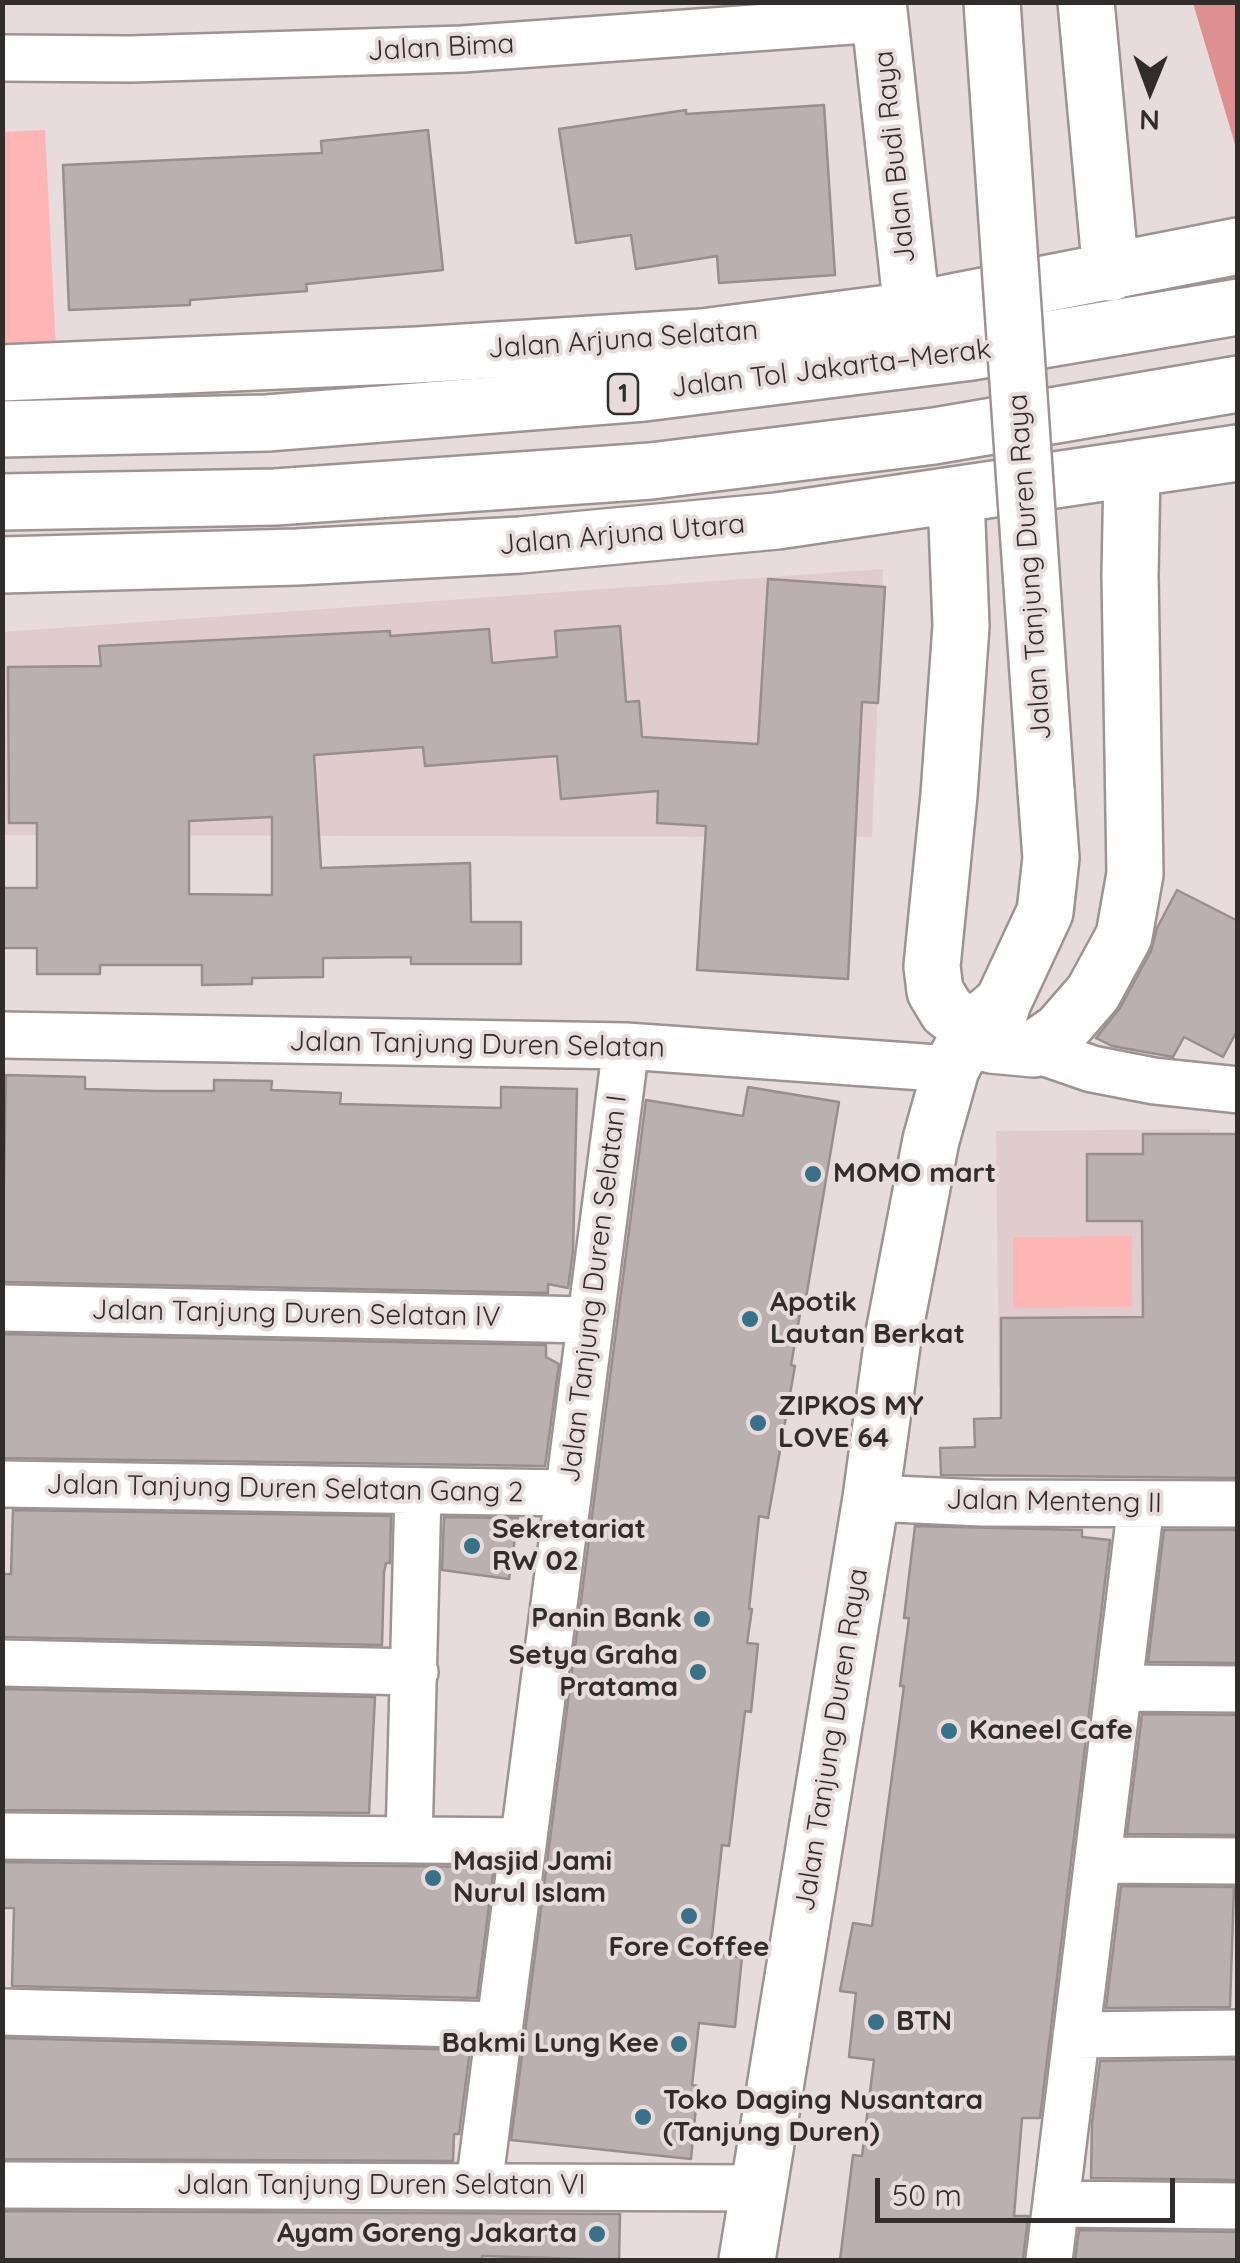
<!DOCTYPE html>
<meta charset="utf-8">
<style>
body{margin:0}
#map{position:relative;width:1240px;height:2263px;overflow:hidden;background:#e7dbdb;font-family:Quicksand,sans-serif}
canvas{display:block}
.frame{position:absolute;inset:0;border:5px solid #312d2d;pointer-events:none}
.north{position:absolute;left:1100px;top:40px;width:100px;height:100px;-webkit-text-stroke:8px #e7dbdb;paint-order:stroke;rotate:181deg;font-size:28px;font-weight:700;line-height:40px;text-align:center;color:#312d2d}
.north::after{content:'';display:block;margin:auto;width:35px;height:45px;background:#312d2d;clip-path:polygon(50% 0,100% 100%,50% 72%,0 100%)}
.scale{position:absolute;left:875px;top:2178px;width:300px;height:45px;box-sizing:border-box;border:5px solid #312d2d;border-top:0;padding-left:12px;font-size:30px;line-height:35px;white-space:nowrap;color:#312d2d;-webkit-text-stroke:8px #e7dbdb;paint-order:stroke}
</style>
<div id="map">
<canvas width="1240" height="2263"></canvas>
<div class="frame"></div>
<div class="north">N</div>
<div class="scale">50 m</div>
</div>
<script>
const c = document.querySelector('canvas').getContext('2d');
c.lineJoin = 'round';
function fill(path, color) { c.fillStyle = color; c.fill(path, 'evenodd'); }
const toPath = rows => new Path2D(rows.map(r => 'M' + r).join(''));
function strokePath(path, color, width, dash) { c.strokeStyle = color; c.lineWidth = width; c.lineCap = dash ? 'butt' : 'round'; c.setLineDash(dash || []); c.stroke(path); }
function write(font, color, halo, rows, align = 'center') {
  c.font = font + ' Quicksand,sans-serif'; c.lineWidth = 8; c.setLineDash([]); c.textBaseline = 'middle'; c.strokeStyle = halo; c.fillStyle = color; for (const [text, x, y, turn = 0] of rows) {
    c.save(); c.translate(x, y); c.rotate((+turn || 0) * Math.PI / 180); c.textAlign = isNaN(turn) ? turn : align; if (halo) c.strokeText(text, 0, 0); c.fillText(text, 0, 0); c.restore();
  }
}
fill(toPath([
 [883,569,872,837,3,835,3,632],
 [1210,1129,1212,1385,999,1387,996,1131]
]), '#e0cccc');
fill(toPath([
 [45,130,57,369,3,371,2,132],
 [1132,1236,1132,1307,1013,1308,1013,1237]
]), '#feb5b6');
fill(toPath([
 [1193,3,1237,3,1237,151]
]), '#de9091');
const building = toPath([
 [824,105,835,275,719,283,717,256,636,269,631,235,576,243,559,129,686,110,686,114,824,105],
 [428,130,443,270,306,284,307,291,190,300,190,305,69,310,63,165,322,153,321,141,428,130],
 [768,579,885,587,878,703,862,702,848,979,697,970,706,826,657,823,658,791,561,799,557,756,425,766,423,747,314,755,321,868,470,863,471,922,521,922,521,964,411,964,411,957,323,958,323,977,252,978,252,984,202,985,202,965,100,965,100,974,37,974,37,948,2,948,2,888,37,888,37,823,9,823,8,667,101,666,99,646,390,631,390,636,489,629,492,663,557,657,555,631,620,626,626,702,639,701,642,737,758,744,768,579],
 [272,817,272,895,189,894,189,821,272,817],
 [1177,890,1238,921,1238,1029,1223,1057,1184,1037,1173,1057,1112,1046,1096,1038,1120,1008,1151,951,1157,928,1177,890],
 [6,1075,85,1077,85,1089,157,1091,214,1091,214,1080,272,1081,271,1090,341,1093,340,1104,501,1108,501,1087,577,1089,573,1251,568,1288,548,1284,548,1293,2,1282,6,1075],
 [748,1087,839,1102,806,1298,803,1297,791,1365,795,1366,768,1518,759,1516,749,1609,752,1609,747,1643,758,1644,751,1712,745,1711,729,1846,722,1845,710,1954,742,1957,735,2027,699,2023,692,2085,698,2086,691,2159,511,2140,646,1100,743,1116,748,1087],
 [1143,1134,1238,1134,1238,1478,941,1475,940,1448,975,1447,974,1419,1001,1418,1001,1318,1143,1317,1142,1221,1087,1221,1087,1154,1143,1154,1143,1134],
 [2,1334,546,1345,546,1357,559,1364,545,1466,2,1458,2,1334],
 [13,1510,391,1516,390,1563,386,1563,384,1572,382,1645,2,1637,2,1574,11,1574,13,1510],
 [444,1517,518,1518,509,1579,442,1570,444,1517],
 [915,1526,1082,1530,1082,1537,1110,1540,1040,2118,1022,2118,1014,2216,1028,2216,1023,2260,840,2260,853,2155,862,2156,874,2060,849,2057,856,1993,840,1991,853,1923,872,1926,904,1686,900,1686,909,1618,904,1618,915,1526],
 [1164,1530,1238,1530,1238,1663,1148,1662,1164,1530],
 [2,1689,375,1697,369,1813,2,1810,2,1689],
 [1142,1714,1238,1715,1238,1835,1127,1834,1142,1714],
 [2,1862,494,1867,477,1998,12,1986,14,1908,2,1908,2,1862],
 [1121,1886,1234,1887,1230,2007,1106,2008,1121,1886],
 [2,2038,470,2050,459,2134,454,2134,453,2161,2,2159,2,2038],
 [1238,2059,1237,2180,1091,2178,1092,2123,1100,2061,1238,2059],
 [2,2211,620,2214,619,2260,482,2256,482,2260,2,2260,2,2211],
 [1079,2230,1238,2232,1238,2260,1075,2260,1079,2230]
]);
fill(building, '#bbb0b0');
strokePath(building, '#998e8e', 2.5);
const minor = toPath([
 [2,58,131,59,462,49,879,19],
 [2,1035,626,1046,951,1069],
 [1034,1049,1092,1069,1154,1081,1238,1090],
 [2,1308,590,1320],
 [2,1484,568,1493],
 [871,1498,982,1503,1238,1504],
 [2,1663,415,1672],
 [1119,1688,1238,1689],
 [2,1836,523,1841],
 [409,1840,418,1492],
 [1098,1860,1238,1861],
 [2,2012,500,2025],
 [1076,2035,1238,2033],
 [2,2185,760,2188],
 [479,2186,626,1046],
 [1056,2204,1238,2206],
 [1049,2260,1141,1504]
]);
const major = toPath([
 [878,2,912,310],
 [1086,2,1111,273],
 [2,373,417,355,702,337,912,310,1238,246],
 [956,496,961,626,949,795,932,966,935,991,947,1011,972,1029],
 [2,565,297,557,520,545,777,521,1238,453],
 [992,1038,1003,1002,1045,912,1051,858,1046,790],
 [991,1045,1034,1049,1060,1031,1093,993,1124,936,1135,874,1130,575,1132,471],
 [747,2260,871,1498,893,1338,931,1140,951,1069,972,1029,1003,1002]
]);
const highway = toPath([
 [2,429,267,423,644,393,972,352,1238,307],
 [2,502,275,497,651,471,934,436,1238,384]
]);
strokePath(minor, '#9d9393', 50);
strokePath(major, '#9d9393', 60);
strokePath(highway, '#9d9393', 60);
strokePath(minor, '#fff', 45);
strokePath(major, '#fff', 55);
strokePath(highway, '#fff', 55);
const majorBridge = toPath([
 [992,2,1046,790]
]);
strokePath(majorBridge, '#9d9393', 60, []);
strokePath(majorBridge, '#fff', 55);
for (const [x, y, r, color] of [
 [813,1174,10,"#37718a"],
 [750,1319,10,"#37718a"],
 [758,1423,10,"#37718a"],
 [472,1546,10,"#37718a"],
 [702,1619,10,"#37718a"],
 [698,1672,10,"#37718a"],
 [949,1731,10,"#37718a"],
 [433,1878,10,"#37718a"],
 [689,1916,10,"#37718a"],
 [876,2022,10,"#37718a"],
 [679,2044,10,"#37718a"],
 [643,2117,10,"#37718a"],
 [597,2234,10,"#37718a"]
]) { const dot = new Path2D(); dot.arc(x, y, r, 0, 2 * Math.PI); c.fillStyle = color; c.fill(dot); strokePath(dot, '#e7dbdb', 4); }
for (const [x, y, w] of [
 [623,394,30]
]) { const box = new Path2D(); box.roundRect(x - w / 2, y - 20, w, 40, 8); c.fillStyle = '#e7dbdb'; c.fill(box); strokePath(box, '#312d2d', 2.5); }
write('bold 25px', '#312d2d', null, [
 ["1",623,394]
]);
write('28px', '#312d2d', '#e7dbdb', [
 ["Jalan Bima",441,48,-3],
 ["Jalan Budi Raya",895,157,-96],
 ["Jalan Arjuna Selatan",623,340,-4],
 ["Jalan Tol Jakarta–Merak",831,369,-7],
 ["Jalan Arjuna Utara",622,535,-5],
 ["Jalan Tanjung Duren Raya",1030,567,-94],
 ["Jalan Tanjung Duren Selatan",477,1045,1],
 ["Jalan Tanjung Duren Selatan I",594,1289,-83],
 ["Jalan Tanjung Duren Selatan IV",296,1314,1],
 ["Jalan Tanjung Duren Selatan Gang 2",285,1489,1],
 ["Jalan Menteng II",1054,1502,1],
 ["Jalan Tanjung Duren Raya",832,1740,-81],
 ["Jalan Tanjung Duren Selatan VI",381,2186]
]);
write('bold 28px', '#312d2d', '#e7dbdb', [
 ["MOMO mart",833,1174],
 ["Apotik",770,1303],
 ["Lautan Berkat",770,1335],
 ["ZIPKOS MY",778,1407],
 ["LOVE 64",778,1439],
 ["Sekretariat",492,1530],
 ["RW 02",492,1562],
 ["Panin Bank",682,1619,"right"],
 ["Setya Graha",678,1656,"right"],
 ["Pratama",678,1688,"right"],
 ["Kaneel Cafe",969,1731],
 ["Masjid Jami",453,1862],
 ["Nurul Islam",453,1894],
 ["Fore Coffee",689,1948,"center"],
 ["BTN",896,2022],
 ["Bakmi Lung Kee",659,2044,"right"],
 ["Toko Daging Nusantara",663,2101],
 ["(Tanjung Duren)",663,2133],
 ["Ayam Goreng Jakarta",577,2234,"right"]
], 'left');
</script>
